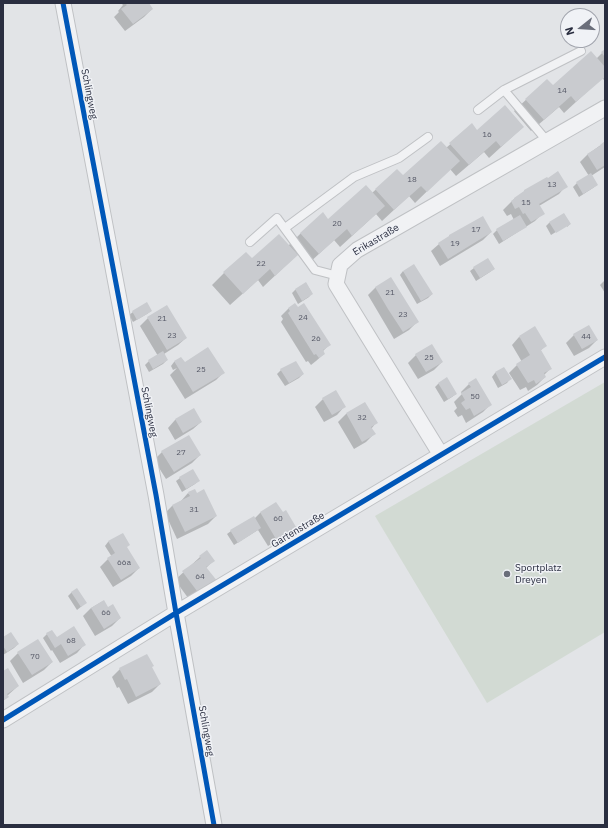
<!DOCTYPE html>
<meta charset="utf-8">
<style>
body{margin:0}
#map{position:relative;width:608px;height:828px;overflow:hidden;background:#e2e4e7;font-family:"IBM Plex Sans",sans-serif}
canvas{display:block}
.frame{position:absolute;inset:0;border:4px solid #2a2e40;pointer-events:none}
.north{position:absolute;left:560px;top:8px;width:40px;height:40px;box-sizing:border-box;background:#f0f2f6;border:1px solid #a1a4ad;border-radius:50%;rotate:253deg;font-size:11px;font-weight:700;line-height:16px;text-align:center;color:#2a2e40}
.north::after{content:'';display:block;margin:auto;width:14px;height:18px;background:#6a6e7a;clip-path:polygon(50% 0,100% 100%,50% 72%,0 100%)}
</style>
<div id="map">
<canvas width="608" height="828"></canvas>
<div class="frame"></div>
<div class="north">N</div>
</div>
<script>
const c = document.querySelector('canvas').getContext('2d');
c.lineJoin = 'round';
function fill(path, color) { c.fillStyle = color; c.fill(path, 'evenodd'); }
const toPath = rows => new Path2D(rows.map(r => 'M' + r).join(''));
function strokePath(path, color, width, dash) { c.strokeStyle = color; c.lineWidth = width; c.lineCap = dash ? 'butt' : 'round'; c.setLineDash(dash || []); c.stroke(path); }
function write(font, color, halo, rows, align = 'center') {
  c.font = font + ' "IBM Plex Sans",sans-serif'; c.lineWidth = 3; c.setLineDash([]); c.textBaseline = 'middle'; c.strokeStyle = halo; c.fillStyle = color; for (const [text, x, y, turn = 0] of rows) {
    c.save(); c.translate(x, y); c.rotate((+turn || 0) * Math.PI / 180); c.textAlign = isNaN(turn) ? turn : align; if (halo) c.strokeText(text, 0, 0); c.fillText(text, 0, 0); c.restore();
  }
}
fill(toPath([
 [605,382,605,632,487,703,375,516]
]), '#d2dad3');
fill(toPath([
 [121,3,147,3,152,9,144,17,125,31,114,17,119,12,118,11,123,5],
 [605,50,605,81,602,78,564,113,559,107,531,131,514,111,547,80,553,86,596,59],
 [472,125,477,131,523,127,489,158,484,152,456,176,450,169,415,203,409,196,382,221,376,214,340,247,334,240,307,265,298,254,263,287,258,280,230,305,212,285,224,273,252,260,288,246,301,233,328,220,372,193,397,170,403,176,446,148],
 [605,142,605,167,591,176,597,185,593,188,579,197,573,187,577,183,589,176,580,162,588,154],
 [566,186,559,194,539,206,543,213,535,221,499,244,493,234,497,230,514,220,511,214,507,216,503,210,514,199],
 [564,214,570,224,567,227,567,225,551,235,546,226,549,223],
 [491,232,483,240,440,266,431,251,439,244],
 [474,268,494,269,490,272,476,281,470,271],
 [403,271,432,294,428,298,417,304,400,275],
 [604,281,605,281,605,293,600,285],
 [306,283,312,293,309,297,298,304,292,293,295,290],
 [376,287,417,322,409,330,394,339,368,295],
 [289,308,329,345,323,351,324,354,316,361,311,365,308,361,306,362,281,322,283,319,281,316],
 [151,311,147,314,133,322,129,315,133,312],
 [148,318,186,338,178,345,164,354,167,360,163,364,149,372,145,365,149,361,158,356,140,326],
 [574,335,597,340,589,348,574,356,566,343],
 [519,337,546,345,540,351,551,368,544,375,545,377,537,385,528,391,526,387,520,390,509,373,517,365,522,362,512,345],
 [416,355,442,362,434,370,418,379,408,363],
 [181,358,184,364,223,373,216,380,185,399,170,375,177,368,173,370,171,366,174,362],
 [504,368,510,379,507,383,498,388,492,377,495,373],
 [281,370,303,374,299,378,285,386,277,374],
 [446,379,456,394,452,397,444,402,435,387,438,384],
 [469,384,491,404,483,412,466,423,462,415,458,417,454,411,457,408,454,402,462,394,461,392],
 [323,399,344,407,337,415,324,422,315,407],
 [365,403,376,423,371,429,374,434,366,442,354,449,338,422,346,414],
 [194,409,201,422,193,429,175,440,168,428,175,420],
 [162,452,200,455,192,463,166,479,154,460],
 [180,478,198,481,195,484,182,492,176,481],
 [188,493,216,516,208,524,177,539,165,513,172,506,181,501],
 [276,503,282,513,295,527,287,534,268,546,258,530,234,545,227,534,231,531,254,519,260,513],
 [122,534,126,547,139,568,131,576,113,587,100,567,108,559,112,557,105,546,108,542],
 [200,557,213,561,206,568,217,582,191,602,175,580],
 [72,592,82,606,77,610,68,596],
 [103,601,108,608,120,618,112,626,95,636,83,616,91,608],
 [47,634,57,638,84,645,77,653,60,663,52,650,51,651,43,638],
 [3,638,18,644,14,648,3,655],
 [18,653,52,662,44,670,23,683,10,661],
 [151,667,160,684,152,692,128,704,119,687,117,688,112,677,120,669],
 [3,673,18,686,7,696,8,697,3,701]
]), '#0003');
fill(toPath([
 [125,3,149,3,153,9,133,24,121,9,127,5],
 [605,49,605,57,601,52],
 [591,51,605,67,605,77,576,102,571,96,544,120,525,99,547,79,553,85],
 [505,105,524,127,501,147,496,141,469,165,449,143,472,123,477,130],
 [441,141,460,161,427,192,421,186,394,210,375,189,397,169,403,175],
 [605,141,605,165,597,170,587,154,600,146,600,145],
 [558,171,568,187,539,204,545,214,531,222,525,213,523,214,519,207,515,209,511,201,514,199,514,198,524,191,524,190,547,177,548,178],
 [591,173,598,185,583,194,576,182],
 [366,185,385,206,352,236,347,229,319,254,300,233,323,212,328,219],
 [564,213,571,224,556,233,549,222],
 [520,215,527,227,503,241,496,229],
 [483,216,492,232,448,259,438,243,449,236,449,235],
 [279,234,298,255,275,276,270,269,243,294,223,272,246,252,252,258],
 [488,258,495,269,480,278,473,267],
 [414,264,433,294,421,301,403,271],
 [391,277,419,322,403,332,388,309,375,287],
 [306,282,313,294,302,301,295,289],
 [147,302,152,311,137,320,132,311],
 [295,303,298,307,304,303,331,345,323,350,325,354,319,358,316,354,314,355,288,313,290,311,288,308],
 [167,305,187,338,167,350,147,317],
 [589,325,598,340,582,349,573,334],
 [535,326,547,346,541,350,552,369,544,373,546,377,536,384,534,380,528,383,516,364,530,355,519,336],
 [432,344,443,362,426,372,415,354],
 [208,347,225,373,193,392,174,361,181,357,185,362],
 [163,351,168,360,153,369,148,360],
 [296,361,304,374,289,383,280,369],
 [504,367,512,379,502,385,495,372],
 [447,377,457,394,448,399,438,383],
 [476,378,492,405,474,416,470,408,466,410,461,403,465,400,461,393,471,387,468,383],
 [336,390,346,407,332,415,322,398],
 [365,402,378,423,371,427,376,434,362,442,346,413],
 [194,408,202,422,183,433,175,419],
 [189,435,201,455,174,472,161,451],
 [193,469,200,481,186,489,179,477],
 [195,489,197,493,204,489,217,516,185,532,172,505,190,496,188,492],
 [276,502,283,512,286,510,296,527,276,539,260,512],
 [254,516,261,528,238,543,230,530],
 [123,533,130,545,127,547,140,568,121,580,107,558,115,553,108,541],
 [207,550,215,561,206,567,218,582,200,595,182,571,201,558,199,556],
 [77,588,87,603,81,607,71,592],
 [104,600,108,607,113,604,121,618,104,629,91,608],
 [74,626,86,645,68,656,61,644,55,648,46,633,52,630,57,637],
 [11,632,19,644,7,652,3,646,3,637],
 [38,639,53,662,32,675,17,652],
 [147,654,154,666,152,667,161,684,136,697,127,679,125,680,119,668],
 [8,668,19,686,7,694,9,697,4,700,3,697,3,671]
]), '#c9cbcf');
const lane = toPath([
 [504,90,581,51],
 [478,110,504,90,547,141],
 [285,228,354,177,399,158,428,137],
 [250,242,277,218,315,270,338,276]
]);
const street = toPath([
 [63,3,156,495,176,613,214,825],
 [441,455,336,284,340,265,357,250,605,108],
 [3,720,176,613,605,357]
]);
strokePath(lane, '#bfc1c4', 10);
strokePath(street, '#bfc1c4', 17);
strokePath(lane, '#f1f2f4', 8);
strokePath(street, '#f1f2f4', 15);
strokePath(toPath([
 [63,3,156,495,176,613,214,825],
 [3,720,176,613,605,357]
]), '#0057b8', 5);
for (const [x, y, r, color] of [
 [507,574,4,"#6a6e7a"]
]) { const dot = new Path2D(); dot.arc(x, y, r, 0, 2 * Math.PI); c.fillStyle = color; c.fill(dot); strokePath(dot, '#f0f2f6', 1.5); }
write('8px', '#545765', null, [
 ["14",562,91],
 ["16",487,135],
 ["18",412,180],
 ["13",552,185],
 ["15",526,203],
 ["20",337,224],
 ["17",476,230],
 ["19",455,244],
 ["22",261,264],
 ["21",390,293],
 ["23",403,315],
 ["24",303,318],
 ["21",162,319],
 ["23",172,336],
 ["44",586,337],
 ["26",316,339],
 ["25",429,358],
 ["25",201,370],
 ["50",475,397],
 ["32",362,418],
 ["27",181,453],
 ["31",194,510],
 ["60",278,519],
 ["66a",124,563],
 ["64",200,577],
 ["66",106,613],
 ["68",71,641],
 ["70",35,657]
]);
write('10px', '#2a2e40', '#f0f2f6', [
 ["Schlingweg",89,94,79],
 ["Erikastraße",376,240,-31],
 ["Schlingweg",149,412,79],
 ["Gartenstraße",298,530,-31],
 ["Schlingweg",206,731,80]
]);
write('10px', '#2a2e40', '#f0f2f6', [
 ["Sportplatz",515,568],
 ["Dreyen",515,580]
], 'left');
</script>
